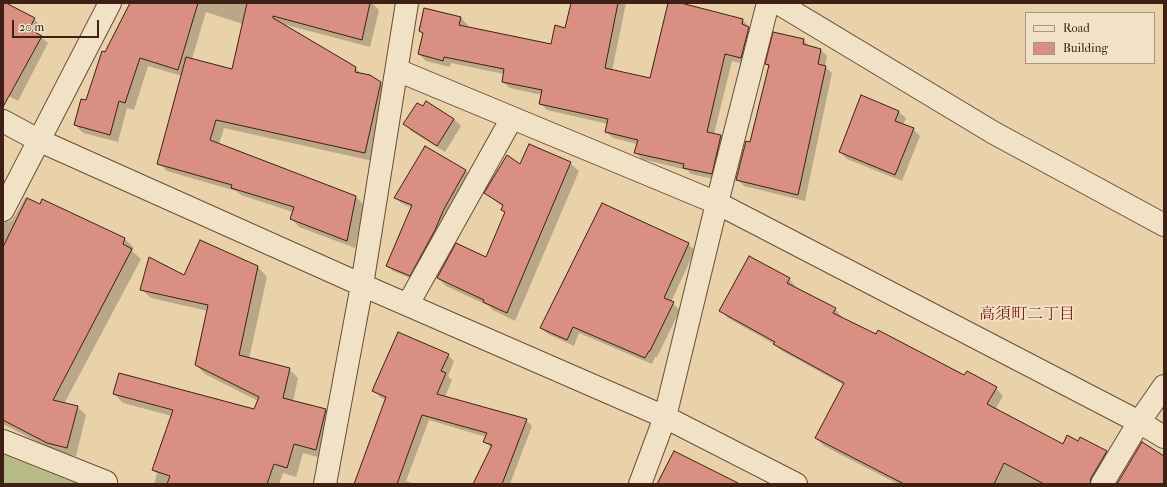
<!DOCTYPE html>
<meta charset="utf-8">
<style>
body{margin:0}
#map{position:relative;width:1167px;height:487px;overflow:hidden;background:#e9d1a9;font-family:"IM FELL French Canon",serif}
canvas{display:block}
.frame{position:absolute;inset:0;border:4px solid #3e2114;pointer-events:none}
.legend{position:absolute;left:1025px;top:12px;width:130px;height:52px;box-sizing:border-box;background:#f1e1c7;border:1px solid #a9947f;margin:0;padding:5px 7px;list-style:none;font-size:12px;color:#3e2114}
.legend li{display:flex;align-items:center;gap:8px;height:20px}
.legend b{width:20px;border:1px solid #a9947f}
.scale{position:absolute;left:12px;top:20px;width:87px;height:18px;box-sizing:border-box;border:2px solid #3e2114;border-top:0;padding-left:5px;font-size:12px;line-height:14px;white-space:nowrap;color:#3e2114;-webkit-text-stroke:3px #f1e1c7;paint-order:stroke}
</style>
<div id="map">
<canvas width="1167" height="487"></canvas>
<div class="frame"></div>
<ul class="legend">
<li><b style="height:5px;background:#f1e1c7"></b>Road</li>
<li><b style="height:11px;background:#d98f81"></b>Building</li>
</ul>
<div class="scale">20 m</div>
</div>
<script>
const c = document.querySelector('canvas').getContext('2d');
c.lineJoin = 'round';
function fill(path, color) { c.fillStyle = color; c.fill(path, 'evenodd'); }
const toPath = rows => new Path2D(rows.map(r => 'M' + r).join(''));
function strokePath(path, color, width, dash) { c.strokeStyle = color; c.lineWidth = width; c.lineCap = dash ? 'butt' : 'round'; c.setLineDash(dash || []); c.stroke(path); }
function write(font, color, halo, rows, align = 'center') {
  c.font = font + ' "IM FELL French Canon","Noto Serif JP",serif'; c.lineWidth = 4; c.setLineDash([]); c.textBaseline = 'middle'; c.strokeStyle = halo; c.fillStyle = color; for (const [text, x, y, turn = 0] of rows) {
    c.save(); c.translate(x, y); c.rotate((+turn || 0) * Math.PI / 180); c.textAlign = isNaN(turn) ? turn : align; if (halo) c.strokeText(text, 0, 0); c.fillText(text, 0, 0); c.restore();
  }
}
fill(toPath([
 [3,451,84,484,3,484]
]), '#b9bb86');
fill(toPath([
 [3,3,34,19,41,26,37,34,48,43,18,101,3,93],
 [137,3,372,3,379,10,370,47,283,24,355,68,362,74,380,83,389,91,373,161,224,128,219,144,356,197,364,205,355,248,299,227,291,218,293,212,241,195,236,191,167,171,159,163,182,76,148,66,134,110,127,108,118,142,83,133,75,125,86,102,105,53],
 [206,12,243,24,233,70,192,59],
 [572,3,626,3,612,71,651,80,669,3,677,3,743,20,749,27,749,28,755,34,748,65,732,61,714,134,721,136,728,143,718,180,691,174,687,170,642,159,635,152,637,144,613,138,606,132,608,124,547,110,540,103,542,95,510,88,503,82,504,74,451,63,450,67,426,61,419,54,424,35,420,31,425,9,461,18,468,25,467,27,552,45,566,29],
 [774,34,804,40,810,47,821,50,827,56,825,67,832,73,805,201,744,186,737,179,751,144,770,68,766,64],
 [423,108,454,119,461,126,445,152,411,131,405,124],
 [899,112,906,118,903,125,913,129,920,136,902,181,847,159,840,152],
 [529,145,570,163,579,171,515,321,493,310,489,306,446,286,438,278,486,258,506,214,502,210,503,207,486,193,521,166],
 [466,171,471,176,415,280,393,271,387,265,412,208,401,203,396,198],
 [25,198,40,205,42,200,125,239,134,248,132,251,141,259,64,404,77,407,86,415,76,456,57,452,3,424,3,250,6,243,3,242,3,223,11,221,15,216],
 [200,241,258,267,267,277,249,359,289,369,298,378,293,402,326,410,335,420,325,459,303,453,296,477,283,473,279,484,154,484,157,474,153,470,172,416,123,403,114,394,255,411,258,401,205,374,196,365,208,311,151,298,141,289,185,277],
 [688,244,695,250,671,302,680,310,657,357,655,357,652,364,579,333,574,346,548,334,541,328],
 [789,279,796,287,795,288,835,309,842,317,842,318,965,377,996,388,1003,396,995,410,1064,445,1079,442,1080,439,1107,452,1114,459,1092,480,1090,484,898,484,824,446,816,438,844,385,782,351,774,344,728,318,721,311],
 [448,355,454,361,448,376,452,380,445,397,526,420,532,426,510,484,488,484,491,448,485,441,486,437,429,420,406,481,414,484,355,484,386,400,380,397,374,391]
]), '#0003');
const building = toPath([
 [3,3,6,3,35,18,29,29,42,36,3,107,3,3],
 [130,3,198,3,178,70,140,58,125,103,119,101,110,135,74,125,81,99,86,100,102,51,105,52,130,3],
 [247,3,370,3,362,40,273,16,273,18,356,67,355,72,370,75,381,82,365,153,216,120,210,140,356,196,347,241,290,219,294,207,231,188,232,185,157,164,186,57,232,69,247,3],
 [571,3,618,3,605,68,650,78,668,3,681,3,743,19,742,24,749,27,741,58,725,54,707,132,721,135,712,174,683,168,684,164,634,153,638,140,605,132,608,119,539,104,542,90,502,82,504,69,444,57,443,61,418,54,423,33,419,31,424,8,461,17,459,25,551,44,555,25,565,28,571,3],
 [773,32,804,39,803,44,821,49,818,64,826,66,798,195,736,180,746,141,750,142,769,65,765,64,773,32],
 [861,95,899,111,895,121,914,128,895,175,839,152,861,95],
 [426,101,454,119,437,146,403,124,417,103,423,106,426,101],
 [529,144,571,162,507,313,483,302,484,300,437,278,456,243,486,257,505,212,501,210,503,205,484,193,507,155,520,164,529,144],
 [425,146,466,170,444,209,435,230,410,276,386,266,412,205,394,198,425,146],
 [27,198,40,204,42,199,125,238,123,244,132,249,53,400,78,406,67,448,47,443,3,420,3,247,27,198],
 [602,203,689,243,664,298,674,302,650,351,649,351,645,358,573,327,567,340,540,328,602,203],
 [200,240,258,266,239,355,290,368,283,398,326,409,316,450,294,444,287,468,274,464,267,484,167,484,170,476,152,470,173,410,113,394,119,373,254,409,259,397,195,365,208,305,140,290,149,257,184,275,200,240],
 [749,256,790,278,787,283,836,308,833,313,876,334,878,330,964,375,967,371,997,387,987,404,1063,444,1067,435,1078,441,1080,437,1107,451,1091,478,1090,484,1044,484,1004,463,994,484,904,484,815,438,844,383,773,344,775,342,719,311,749,256],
 [398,332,449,354,441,371,446,373,437,394,527,419,502,484,473,484,492,445,483,442,487,433,422,415,397,484,354,484,386,397,372,391,398,332],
 [1142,442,1164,456,1164,484,1117,484,1142,442],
 [674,451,740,484,657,484,674,451]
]);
fill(building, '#d98f81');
strokePath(building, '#3e2114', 1);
const minor = toPath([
 [778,3,994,133,1164,225],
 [397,70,717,203,1139,422,1164,437],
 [3,121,38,140,362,285,665,417,796,484],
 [3,210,110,3],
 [408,304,512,118],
 [3,441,106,482,105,484],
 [325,484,362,285,407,3],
 [640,484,665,417,717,203,768,3],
 [1102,484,1139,422,1164,386]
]);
strokePath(minor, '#694d39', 24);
strokePath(minor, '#f1e1c7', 22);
write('16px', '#7a1f14', '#f1e1c7', [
 ["高須町二丁目",1027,315]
]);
</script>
